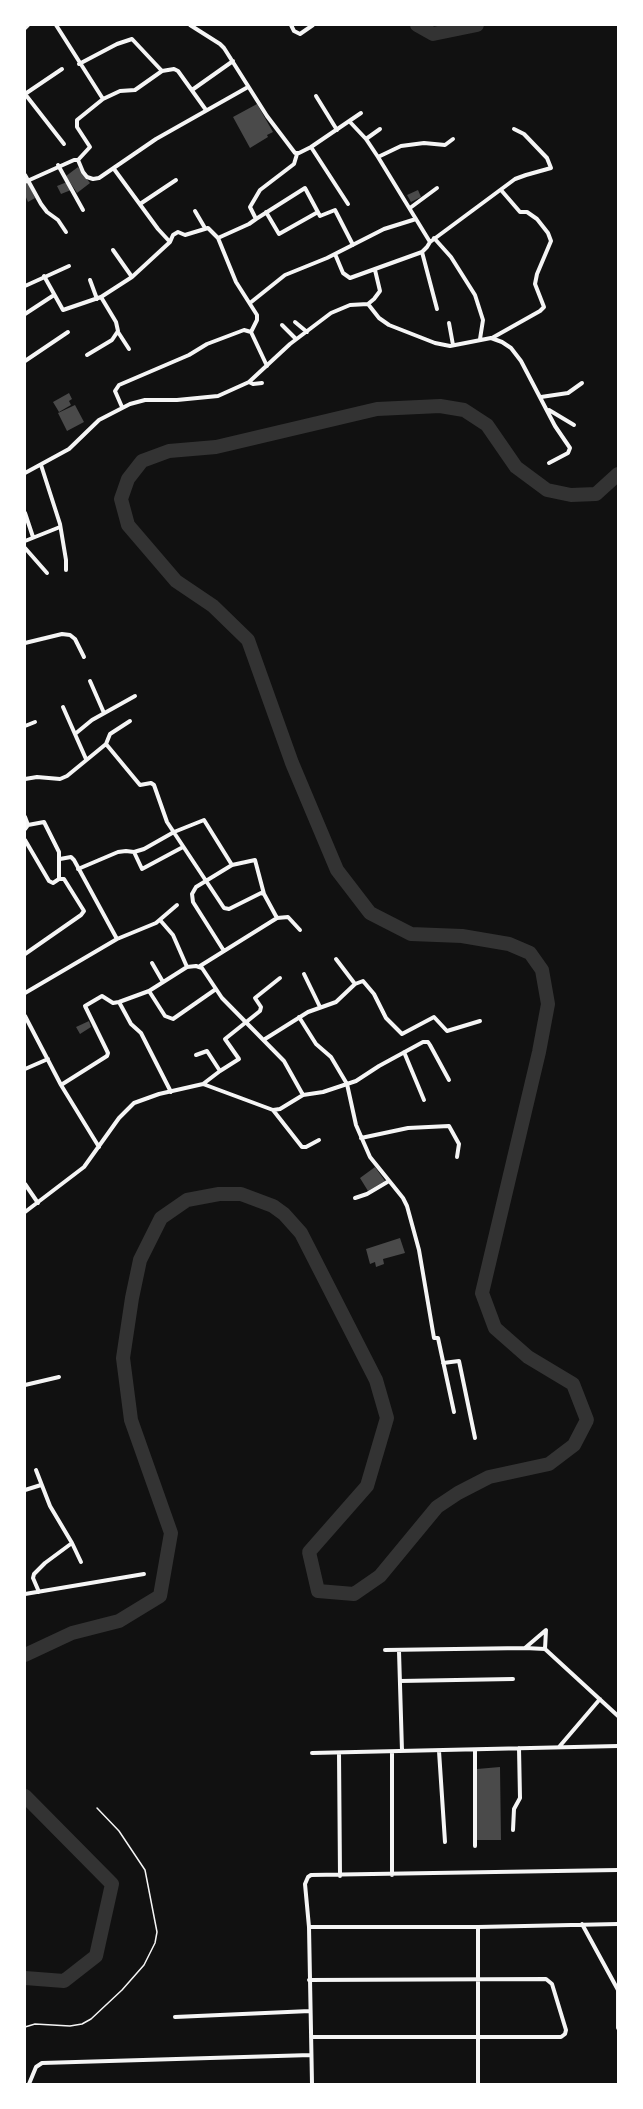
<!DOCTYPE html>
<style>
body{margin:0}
#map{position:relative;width:643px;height:2109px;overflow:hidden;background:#111;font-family:Bitter,serif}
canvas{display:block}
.frame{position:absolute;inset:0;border:26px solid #fff;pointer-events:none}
</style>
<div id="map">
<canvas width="643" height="2109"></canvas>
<div class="frame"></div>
</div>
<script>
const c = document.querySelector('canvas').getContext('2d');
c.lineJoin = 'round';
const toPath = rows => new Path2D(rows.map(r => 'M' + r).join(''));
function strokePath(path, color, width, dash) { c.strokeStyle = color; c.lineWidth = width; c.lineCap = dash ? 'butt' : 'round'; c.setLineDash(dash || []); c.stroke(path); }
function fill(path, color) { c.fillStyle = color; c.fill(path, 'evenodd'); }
strokePath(toPath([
 [417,25,433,34,477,25],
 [25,1655,72,1633,119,1621,160,1596,171,1533,131,1420,123,1358,132,1298,140,1260,161,1218,187,1200,219,1194,241,1194,273,1206,284,1214,301,1233,376,1380,387,1418,367,1486,309,1552,318,1591,354,1594,380,1576,437,1507,458,1493,489,1477,549,1464,574,1445,587,1420,573,1384,528,1357,495,1328,482,1293,539,1052,548,1004,542,970,530,953,509,944,462,936,411,934,370,913,337,870,292,763,248,640,213,606,176,581,128,525,121,499,128,479,142,461,169,451,216,447,377,409,440,406,464,410,487,425,516,467,547,490,571,495,596,494,618,474],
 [25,1796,112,1884,96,1956,64,1981,25,1978]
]), '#333', 14);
fill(toPath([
 [257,104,273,132,267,135,268,137,250,148,233,117],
 [78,167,90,183,77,193,66,176],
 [67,182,71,190,61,194,57,186],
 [28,183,35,198,28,202,25,195,25,184],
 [418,190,421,197,411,202,407,195],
 [69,393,72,399,69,401,71,405,59,412,53,402],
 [75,405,84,422,67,431,58,413],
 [89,1021,91,1027,80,1034,76,1027],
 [375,1167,385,1181,368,1191,360,1178],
 [400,1238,405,1253,383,1259,384,1264,376,1267,375,1262,370,1264,366,1249],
 [500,1767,501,1840,476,1840,477,1769]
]), '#4a4a4a');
strokePath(toPath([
 [25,2027,35,2024,70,2026,82,2024,91,2019,122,1990,144,1965,155,1943,157,1932,145,1870,119,1831,97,1808]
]), '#f5f5f5', 1.5);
strokePath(toPath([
 [56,25,103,99],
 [190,25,220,44,224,48,267,116,295,153,299,153,311,147,361,113],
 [291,25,294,31,300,34,313,25],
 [25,28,28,25],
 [79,64,117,44,132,39,162,71],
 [192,90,233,61],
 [25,94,64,144],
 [25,94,62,69],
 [316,96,337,130],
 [366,139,380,129],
 [311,147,348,204],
 [378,157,401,146,424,143,445,145,453,139],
 [78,160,90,147,77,127,77,120,103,99,120,91,135,90,162,71,174,69,178,71,206,110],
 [58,165,83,210],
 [114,169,158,229,170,242],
 [25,175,41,204,47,212,58,220,66,232],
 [25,182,74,160,78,160,83,172,87,177,93,179,99,178,156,139,248,87],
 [140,204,176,180],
 [410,208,437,188],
 [195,211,205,228],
 [266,212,279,234,318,212],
 [256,219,305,188,320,216,335,210,353,245],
 [218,238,236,282,257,315,257,320,251,332],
 [434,238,451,257,475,295,483,320,480,339],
 [430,242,515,179,526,175,551,168,547,158,524,134,514,129],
 [113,250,132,277],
 [422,252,437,309],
 [335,254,343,273,350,278,422,252,427,247,430,242,378,157,366,139,350,122],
 [44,276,63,310,101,297,132,277,170,242,173,235,178,232,185,235,208,228,218,238,249,224,256,219,250,207,260,190,294,164,297,154],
 [90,280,97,299],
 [25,286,69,266],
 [250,303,285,275,327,258,384,229,416,219],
 [368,304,379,318,389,325,435,343,450,346,491,338,502,342,511,348,521,361,555,426,570,448,568,453,549,463],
 [25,314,54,295],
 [295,322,307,332],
 [449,323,453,345],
 [282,325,296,339],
 [118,332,129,349],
 [492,338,540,311,544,307,535,284,537,274,551,241,548,233,537,219,527,212,520,212,501,190],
 [87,355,112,340,118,331,116,322,101,297],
 [25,361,68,332],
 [249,382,253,384,262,383],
 [541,397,568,393,582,383],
 [122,407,115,391,119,385,189,355,207,344,244,330,251,332,267,366],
 [549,410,574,425],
 [41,465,60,524,66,560,66,570],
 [25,473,69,449,99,420,130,404,145,400,177,400,218,396,249,382,290,344,331,313,350,305,368,304,374,299,380,291,375,270],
 [25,513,33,537],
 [25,541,60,527],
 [25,548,47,573],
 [25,643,62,634,70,635,75,639,84,657],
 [90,681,104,713],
 [63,707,86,759],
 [25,726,35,722],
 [75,734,92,720,135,696],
 [106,744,110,734,130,721],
 [25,779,37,777,60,779,67,776,106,744,140,785,151,783,154,785,167,822,224,908,229,909,261,893,264,894,277,918],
 [25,817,28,825,25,829],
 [28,825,44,822,59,852,59,879],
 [25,840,49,881,53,883,59,879,64,879,84,911,81,915,25,954],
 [134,852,142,869,183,847],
 [60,859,71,857,74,860,117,939],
 [78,869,118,852,126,851,134,852,144,849,174,832,204,820,232,865],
 [160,920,173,935,187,967],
 [224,951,193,902,192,894,196,887,232,865,255,860,264,894],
 [336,959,355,984],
 [152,963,163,982],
 [200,966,277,918,288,917,300,930],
 [304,974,320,1007],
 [149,991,165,1016,173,1019,216,989],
 [25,993,117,939,156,923,177,905],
 [119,1002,131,1024,141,1033,171,1092],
 [25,1016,61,1085,99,1147],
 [299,1017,316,1044,331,1057,347,1084,356,1081,379,1066,423,1042,428,1042,430,1045,449,1080],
 [265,1039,308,1012,336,1002,355,984,363,981,374,994,386,1018,402,1034,434,1017,447,1031,480,1021],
 [404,1052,424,1100],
 [196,1055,207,1051,220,1071],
 [25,1069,48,1059],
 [203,1084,273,1110,280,1109,303,1095,323,1092,347,1084,356,1125,370,1157,403,1198,407,1206,419,1250,434,1338,438,1338,454,1412],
 [61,1085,107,1056,108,1053,85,1006,102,996,113,1003,119,1002,149,991,187,967,196,966,202,968,222,998,284,1061,303,1095],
 [273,1110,302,1147,306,1147,319,1140],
 [361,1138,408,1128,449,1126,459,1144,457,1157],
 [25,1184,38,1203],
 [355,1198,367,1194,389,1181],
 [25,1212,84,1167,119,1118,134,1103,159,1094,203,1084,220,1071,239,1059,225,1039,260,1011,261,1007,255,998,280,978],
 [443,1363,459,1361,475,1438],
 [25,1385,59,1377],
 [36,1470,50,1506,72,1543,45,1563,34,1574,33,1578,39,1592],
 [25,1490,41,1485],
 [72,1543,81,1562],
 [25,1594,144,1574],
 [525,1648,546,1630,545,1649],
 [385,1650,525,1648,545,1649,618,1716],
 [399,1651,402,1751],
 [400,1681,513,1679],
 [559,1747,600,1699],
 [439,1751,445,1842],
 [392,1752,392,1875],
 [312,1753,618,1746],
 [339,1753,340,1876],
 [513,1830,514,1809,520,1798,519,1748],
 [475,1846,475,1750],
 [582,1924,618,1990],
 [309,1927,478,1927,618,1924],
 [309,1980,546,1979,552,1984,566,2030,565,2034,561,2037,311,2037],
 [618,1991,618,2028],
 [175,2017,310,2011],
 [29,2084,36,2067,42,2063,311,2055],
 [312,2084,309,1927,305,1884,308,1877,311,1875,618,1870],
 [478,2084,478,1927]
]), '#f5f5f5', 4);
</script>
